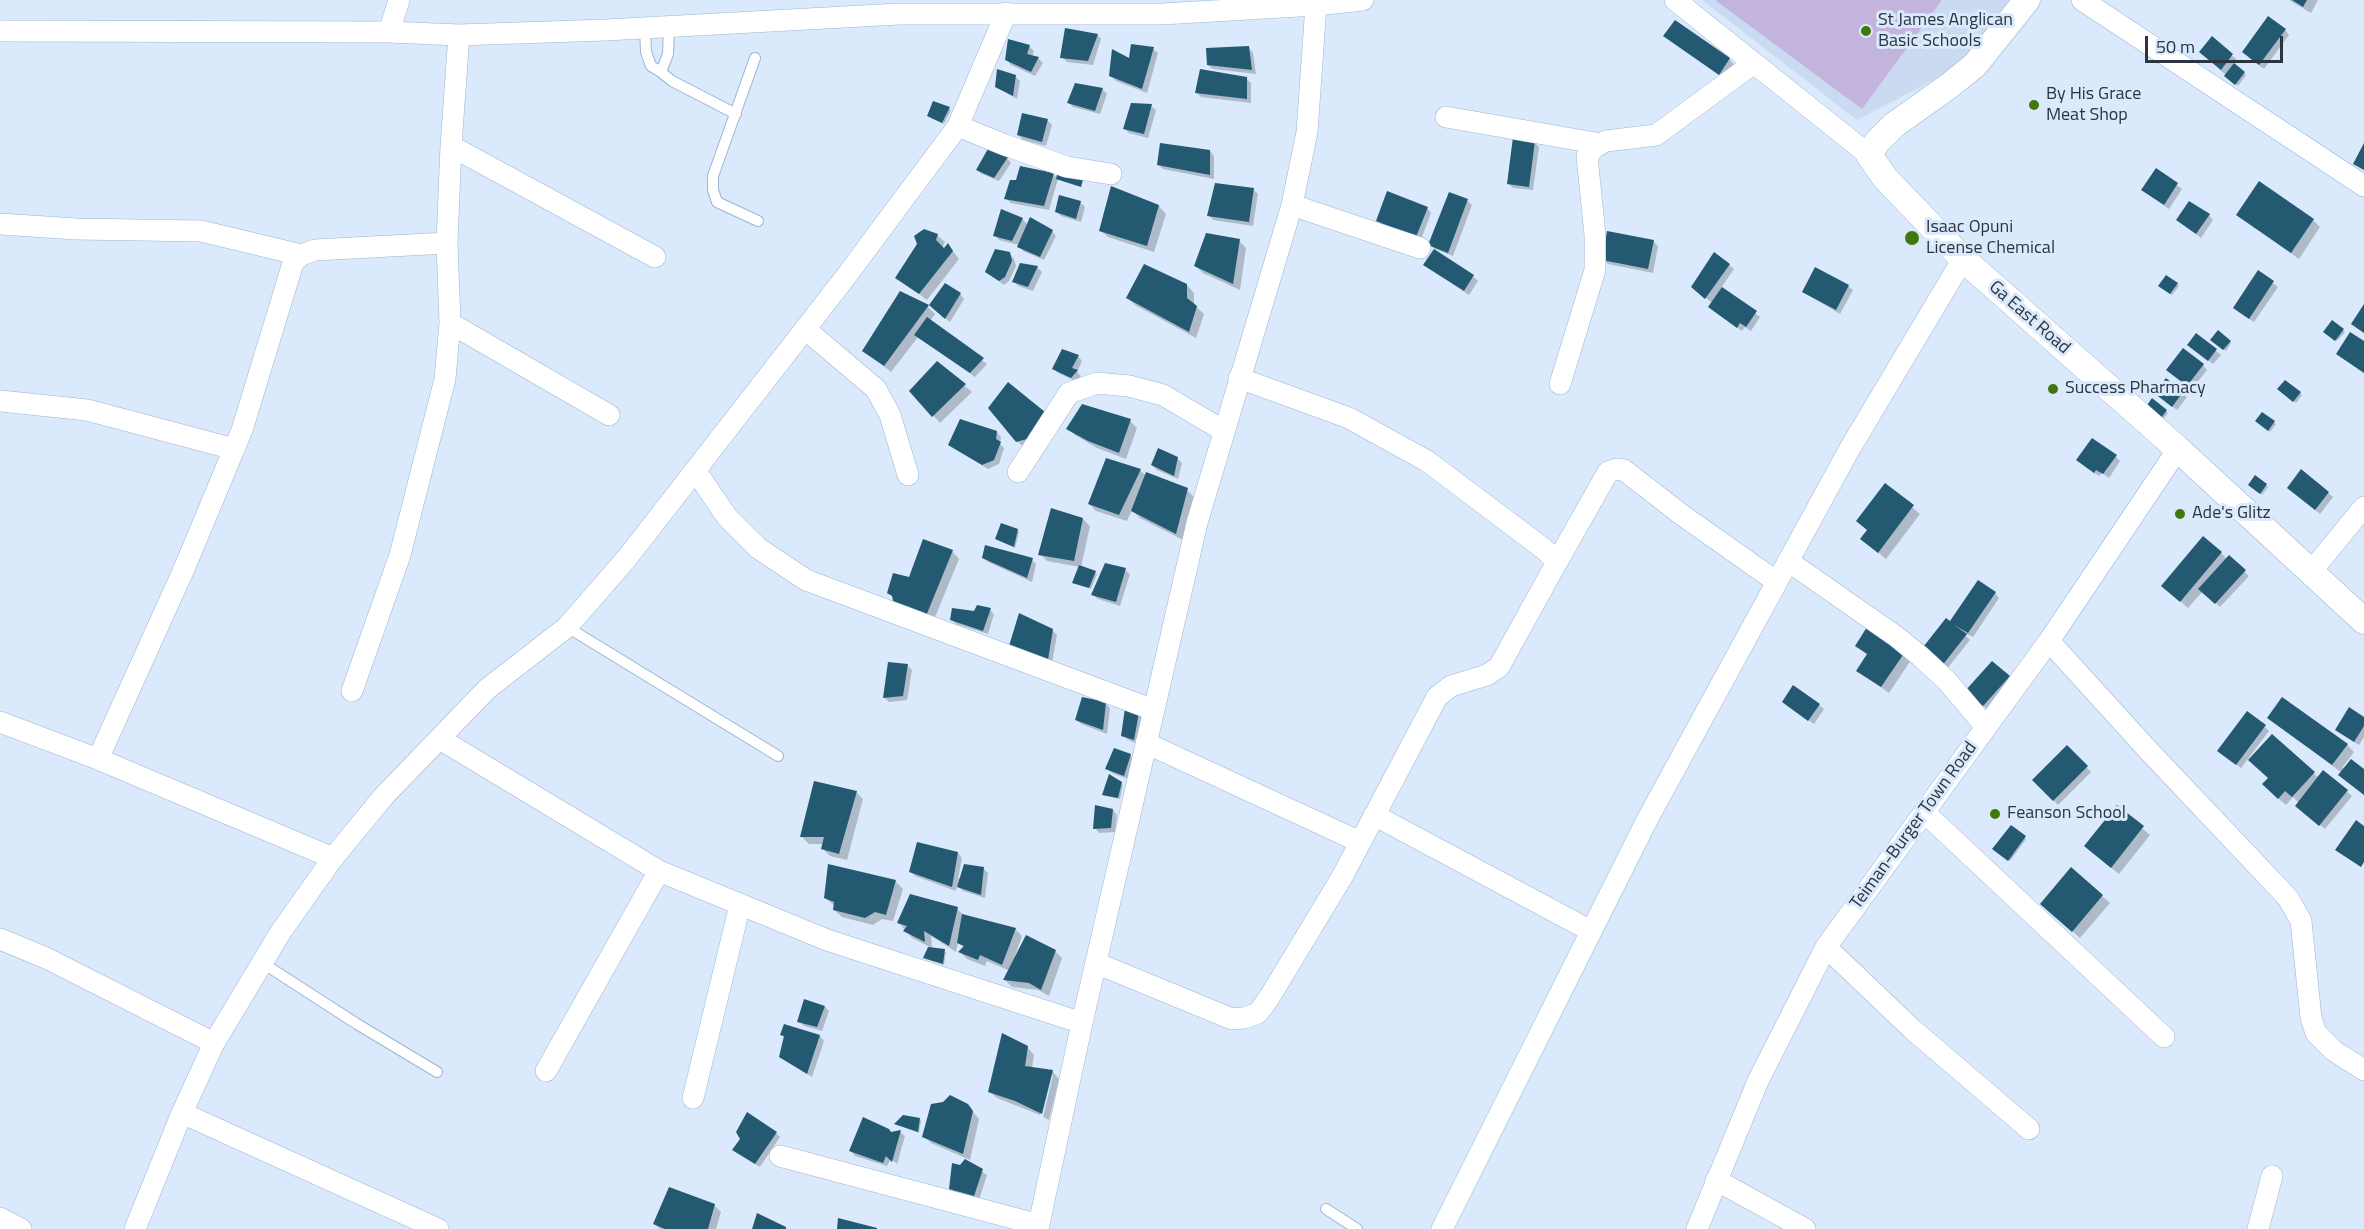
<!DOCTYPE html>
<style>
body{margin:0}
#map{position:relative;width:2364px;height:1229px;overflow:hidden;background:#dae9fb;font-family:"Titillium Web",sans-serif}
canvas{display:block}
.scale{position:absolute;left:2145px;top:36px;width:138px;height:27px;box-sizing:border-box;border:3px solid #2b3541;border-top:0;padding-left:8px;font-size:18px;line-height:21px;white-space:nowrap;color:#2b3541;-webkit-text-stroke:4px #dae9fb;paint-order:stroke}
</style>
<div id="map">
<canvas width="2364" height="1229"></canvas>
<div class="scale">50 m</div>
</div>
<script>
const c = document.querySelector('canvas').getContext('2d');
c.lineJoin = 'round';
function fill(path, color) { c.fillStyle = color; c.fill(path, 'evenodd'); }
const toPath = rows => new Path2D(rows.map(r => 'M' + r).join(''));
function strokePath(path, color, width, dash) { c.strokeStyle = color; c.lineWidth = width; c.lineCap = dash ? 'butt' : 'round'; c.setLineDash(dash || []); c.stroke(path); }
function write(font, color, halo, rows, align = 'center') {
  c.font = font + ' "Titillium Web",sans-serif'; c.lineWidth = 6; c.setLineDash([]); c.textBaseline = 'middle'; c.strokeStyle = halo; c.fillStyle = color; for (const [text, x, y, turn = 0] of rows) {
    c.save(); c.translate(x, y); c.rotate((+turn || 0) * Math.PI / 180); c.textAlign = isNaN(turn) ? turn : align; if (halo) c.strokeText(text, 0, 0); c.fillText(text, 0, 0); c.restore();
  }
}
fill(toPath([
 [1702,0,2011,0,1970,61,1857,120]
]), '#cadbf1');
fill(toPath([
 [1715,0,1942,0,1862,109]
]), '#c3b4de');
fill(toPath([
 [2289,0,2318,0,2311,13],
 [2285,30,2289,35,2264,69,2248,57],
 [1097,35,1101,39,1093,65,1067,62,1062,57],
 [2212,38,2237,60,2233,64,2246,75,2238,86,2205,56],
 [1670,40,1729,59,1734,64,1724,78],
 [1029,46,1034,51,1032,57,1039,59,1043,63,1035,76,1011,65,1007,60],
 [1249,48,1253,53,1256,74,1213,69,1208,65],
 [1153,49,1158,53,1147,93,1116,81,1111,76,1130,60],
 [1015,76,1020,81,1017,99,996,87],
 [1246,78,1251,83,1251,103,1201,97,1197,93],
 [1102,89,1107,94,1100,114,1073,107,1069,103],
 [934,103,951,110,944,124,931,118],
 [1151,106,1156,110,1148,138,1129,133,1124,128],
 [1047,120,1052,125,1046,146,1023,140,1018,135],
 [1534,142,1539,147,1533,190,1513,188,1508,183],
 [1210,151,1214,156,1214,179,1163,169,1158,164],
 [1007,158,1011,163,999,181,982,174,977,170],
 [2156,170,2182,189,2169,209,2143,190],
 [1053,174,1058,179,1049,210,1011,203,1006,199,1017,182],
 [1254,190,1258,194,1253,226,1213,220,1209,215],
 [1449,194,1468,201,1472,205,1453,256,1435,249,1430,245],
 [1060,197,1081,203,1085,207,1081,222,1061,216,1056,211],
 [1159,206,1166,214,1154,252,1108,237,1100,230],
 [1427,208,1431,213,1421,240,1382,225,1378,221],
 [2209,215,2213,220,2201,238,2178,220],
 [2238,215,2313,220,2320,227,2299,259],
 [1022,219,1028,225,1052,231,1056,236,1044,260,1023,251,1019,245,999,240,995,235],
 [937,235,945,242,942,248,945,250,948,245,959,259,927,300,897,278],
 [1239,241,1246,248,1240,290,1203,273,1195,266],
 [1653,241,1658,246,1653,273,1608,264,1603,259],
 [1010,254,1014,259,1016,266,1009,281,1004,285,991,276],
 [1021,264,1037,267,1042,272,1033,291,1018,286,1014,281],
 [1425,265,1473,276,1478,281,1469,295],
 [1729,265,1734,269,1721,288,1760,317,1751,331,1745,327,1742,331,1714,311,1712,303,1698,291],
 [2259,272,2278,287,2254,322,2239,312],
 [2177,284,2179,286,2172,295,2162,288],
 [1187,285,1194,293,1194,305,1204,314,1196,338,1135,305,1128,298],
 [1848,286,1853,290,1840,314,1803,292],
 [901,293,928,307,935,314,930,321,987,364,975,377,918,337,891,372,864,350],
 [960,294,964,299,950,322,930,306],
 [2333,322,2345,332,2337,341,2325,332],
 [2218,333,2231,343,2226,351,2212,340],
 [2197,335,2221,355,2213,364,2194,349],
 [1078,356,1082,361,1077,372,1081,376,1076,381,1058,373,1054,369],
 [937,363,972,392,940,423,911,391],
 [2203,365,2207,370,2192,389,2172,374],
 [2285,382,2302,395,2296,403,2279,389],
 [2182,393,2187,397,2177,410,2160,397],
 [2152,400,2168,413,2160,423],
 [1044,413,1025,448,1017,441],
 [2263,414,2276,424,2270,432,2257,421],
 [1130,421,1137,428,1126,459,1097,448,1075,435,1068,428],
 [997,432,1001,437,1000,444,1004,448,999,464,988,469,949,445],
 [2116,457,2120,461,2109,478,2102,473,2099,476,2083,465],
 [1177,458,1182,463,1178,479,1157,470,1152,465],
 [1107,460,1141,471,1146,476,1187,490,1194,497,1183,540,1140,518,1132,510,1127,521,1096,511,1089,504],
 [2255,477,2268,487,2262,495,2250,484],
 [1886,485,1920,514,1886,559,1862,539,1868,531],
 [2293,492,2328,493,2333,497,2320,514],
 [1083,519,1090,526,1081,567,1097,574,1091,589,1074,583,1080,567,1047,561,1040,554],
 [1017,531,1019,532,1015,548,998,540],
 [952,551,959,559,933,622,903,612,910,579],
 [2221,553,2227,559,2229,557,2249,576,2220,607,2203,591,2188,608,2171,593],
 [983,557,1032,560,1036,564,1032,582,988,562],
 [1125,570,1130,574,1120,606,1098,599,1093,595],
 [1995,593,1999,598,1973,637,1962,632,1970,640,1946,670,1927,655,1951,624],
 [990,610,994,614,988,634,956,624,951,619],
 [1867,629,1911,660,1889,693,1858,671,1868,655,1857,645],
 [1052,630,1057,635,1052,663,1015,650],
 [1992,663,2013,682,1988,710,1967,691],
 [908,666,912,670,907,700,889,702,884,697],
 [1105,703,1110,708,1107,734,1081,724,1077,720],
 [1819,705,1824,709,1814,724,1788,706],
 [1138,714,1143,718,1138,744,1128,740,1123,735],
 [2269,718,2347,745,2354,752,2342,768,2364,771,2364,795,2342,773],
 [2364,719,2364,737,2359,745,2336,730],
 [2265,727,2269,731,2241,768,2224,755],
 [2067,747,2091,772,2058,805,2034,780],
 [1130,755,1134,760,1128,779,1112,773,1107,768],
 [2324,772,2352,796,2325,829,2301,810,2299,803,2293,797,2286,805,2271,792,2313,773,2319,778],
 [1121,783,1123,785,1120,799,1103,795],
 [856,792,863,799,847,860,830,856,823,849,824,844,809,844,802,837],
 [2117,807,2150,835,2119,874,2093,853],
 [1113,810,1117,815,1115,832,1099,833,1095,828],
 [2025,837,2026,839,2010,861,1996,851],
 [958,853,962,858,958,879,983,868,988,873,985,898,963,891,957,885,956,891,915,876,910,871],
 [830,866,896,882,903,889,893,921,882,919,873,925,842,917,834,910,835,906,825,898],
 [2071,869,2110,903,2080,938,2049,911],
 [957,909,965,916,1015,929,1022,936,1015,956,1017,956,1055,951,1062,958,1049,996,1038,990,1012,987,1005,980,1010,971,987,961,985,966,967,959,960,952,964,948,958,942,956,952,931,936,932,949,946,952,944,965,926,959,925,957,930,947,912,938,899,923],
 [805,1000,825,1007,829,1011,822,1031,804,1026,799,1021],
 [781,1035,820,1036,824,1041,812,1077,780,1056,785,1038],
 [1027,1047,1034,1055,1032,1068,1052,1071,1059,1079,1049,1120,1043,1117,1053,1075,1050,1075,1040,1115,997,1098,989,1091],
 [967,1105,979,1119,970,1160,931,1143,924,1136],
 [920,1119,921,1121,919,1133,898,1125],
 [900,1132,905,1136,897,1164,891,1159,887,1166,855,1156,851,1151],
 [776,1133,780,1137,760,1167,734,1150],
 [966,1161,987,1175,979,1200,955,1194,950,1189,960,1167],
 [714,1205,721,1212,716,1229,660,1229,655,1224]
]), '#0003');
fill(toPath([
 [2292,0,2307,0,2303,7],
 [2268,16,2286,29,2259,65,2242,52],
 [1675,20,1730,58,1719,75,1663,36],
 [1065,28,1098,34,1088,61,1060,58],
 [2212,36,2233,54,2221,70,2199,52],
 [1008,39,1030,45,1027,54,1039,57,1031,72,1005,60],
 [1131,44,1154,47,1142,89,1109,76,1112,49,1129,58],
 [1249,46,1252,70,1207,65,1206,48],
 [2234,63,2245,72,2235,85,2224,76],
 [997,69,1016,75,1013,96,995,87],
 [1200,69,1247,77,1247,99,1195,93],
 [1075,83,1103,88,1095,111,1067,103],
 [933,101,950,107,942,123,927,116],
 [1131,103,1152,104,1144,134,1123,129],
 [1022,113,1048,119,1042,142,1017,135],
 [1513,137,1535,141,1529,187,1507,184],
 [1160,143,1210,150,1210,175,1157,165],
 [2364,143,2364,170,2353,164],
 [989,147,1008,157,994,178,976,170],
 [1020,166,1054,173,1044,206,1004,199,1010,180,1016,180],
 [2156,168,2178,183,2164,205,2141,190],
 [1058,169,1084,176,1081,187,1056,179],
 [2259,181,2314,219,2291,253,2236,215],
 [1215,183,1254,188,1249,222,1207,216],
 [1111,186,1159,205,1147,246,1099,231],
 [1387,191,1428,207,1416,237,1376,221],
 [1449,192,1468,199,1448,253,1428,245],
 [1059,195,1081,201,1076,219,1055,212],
 [2189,201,2210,214,2196,234,2176,220],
 [1001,209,1023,218,1012,241,993,236],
 [1030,217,1053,230,1040,257,1017,247],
 [924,229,938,234,936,240,944,248,948,243,953,251,919,294,895,278,917,244,914,236],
 [1607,231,1654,240,1648,269,1602,260],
 [1206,233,1240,239,1233,284,1194,266],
 [995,249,1010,252,1012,261,1005,277,999,281,985,272],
 [1434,249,1474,275,1464,291,1423,265],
 [1714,252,1730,264,1705,299,1691,287],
 [1020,263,1038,266,1028,287,1012,282],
 [1144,264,1187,284,1187,298,1197,306,1189,332,1126,298],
 [1815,267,1849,285,1836,310,1802,292],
 [2258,270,2274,281,2249,319,2233,308],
 [2166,275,2178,283,2170,294,2158,286],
 [945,283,961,293,945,319,929,305,884,366,862,351,900,291,929,305],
 [1722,287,1757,311,1746,327,1740,323,1737,328,1708,307],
 [2364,304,2364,333,2351,324],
 [927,317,984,358,970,373,914,335],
 [2332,320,2344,329,2335,341,2323,332],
 [2218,330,2231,341,2223,350,2210,340],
 [2350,332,2364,341,2364,373,2336,354],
 [2196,333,2217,349,2208,361,2187,345],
 [2183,348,2204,364,2187,386,2166,370],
 [1062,349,1079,355,1072,368,1078,370,1071,378,1052,369],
 [937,361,966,384,932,417,909,391],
 [2166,378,2183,392,2172,407,2154,393],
 [2285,380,2301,392,2293,402,2277,389],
 [1008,382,1045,412,1027,439,1016,442,988,408],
 [2152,398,2167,410,2158,422,2143,411],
 [1082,404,1131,419,1119,453,1088,441,1066,429],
 [2262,412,2275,421,2268,431,2255,421],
 [960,419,997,431,996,439,1001,442,994,460,982,465,948,445],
 [2092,438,2117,455,2103,474,2096,470,2094,473,2076,460],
 [1158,448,1178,457,1174,476,1151,465],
 [1106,458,1141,469,1119,515,1088,504],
 [2301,469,2329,492,2315,510,2287,488],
 [1146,472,1188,488,1176,534,1131,511],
 [2255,475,2267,484,2260,494,2248,485],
 [1885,483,1914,505,1878,553,1860,539,1867,530,1856,521],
 [1051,508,1083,518,1074,561,1038,555],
 [1001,523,1018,529,1014,547,995,539],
 [2203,536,2222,552,2180,602,2161,586],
 [923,539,953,550,926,616,894,605,892,596,887,593,893,573,909,577],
 [985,545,1033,558,1027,578,982,558],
 [2229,555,2246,570,2215,604,2198,589],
 [1105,563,1126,568,1116,602,1091,595],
 [1079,565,1096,571,1089,588,1072,583],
 [1978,580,1996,592,1968,633,1954,625,1967,634,1941,667,1920,651,1946,618,1950,621],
 [977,605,991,608,983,631,950,620,952,608,974,611],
 [1019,613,1053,629,1048,660,1009,646],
 [1867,627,1905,652,1881,687,1856,671,1867,654,1855,646],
 [1992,661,2010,676,1983,706,1965,691],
 [888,662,908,664,903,696,883,698],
 [1793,685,1820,704,1808,721,1782,702],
 [1082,697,1106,702,1103,730,1075,720],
 [2282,697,2348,744,2332,765,2267,718],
 [2349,707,2364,717,2364,726,2354,742,2335,730],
 [1125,708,1139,712,1134,740,1121,736],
 [2247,711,2266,725,2236,765,2217,751],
 [2272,734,2315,772,2292,797,2285,791,2278,799,2262,784,2268,778,2248,760],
 [2067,745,2088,766,2053,801,2032,780],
 [1114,748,1131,754,1124,776,1105,769],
 [2351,759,2364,769,2364,795,2338,775],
 [2323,770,2348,790,2319,826,2295,806],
 [1109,774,1122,782,1118,798,1102,795],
 [814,781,857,791,839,854,821,849,824,837,800,837],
 [1095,805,1113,809,1111,828,1093,829],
 [2117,805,2144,826,2111,868,2084,846],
 [2356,820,2364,826,2364,862,2361,867,2335,850],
 [2011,825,2026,836,2008,861,1992,849],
 [917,842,958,852,952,887,909,872],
 [828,864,896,880,886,915,875,912,865,918,833,910,834,902,824,898],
 [964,864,984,867,981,895,957,887],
 [2071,867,2103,895,2072,932,2040,904],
 [910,894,958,907,949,946,924,931,925,942,903,931,907,926,897,923],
 [962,914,1016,928,1002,965,980,955,978,960,958,952,964,946,957,943],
 [1026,935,1056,950,1041,990,1029,983,1003,980],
 [928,947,945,949,943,964,923,958],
 [804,999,825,1006,817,1027,797,1022],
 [784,1024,820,1035,807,1074,779,1057,784,1036,780,1035],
 [1002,1033,1028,1046,1025,1066,1053,1070,1042,1114,1015,1101,988,1092],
 [950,1095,968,1104,973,1111,963,1154,922,1137,931,1104,943,1102],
 [747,1112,777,1132,755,1164,732,1150,740,1139,736,1132],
 [903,1115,920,1118,918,1132,894,1124],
 [863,1117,889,1129,891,1132,901,1130,892,1162,886,1156,883,1163,849,1151],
 [965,1159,983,1169,974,1196,949,1189,952,1163,960,1165],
 [669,1187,715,1204,708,1229,665,1229,653,1224],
 [757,1213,786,1227,786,1229,752,1229],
 [838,1218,877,1228,877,1229,837,1229]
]), '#235971');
const service = toPath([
 [645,28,646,52,651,66,661,72,668,54,669,27],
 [755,58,713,176,713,190,717,202,758,221],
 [661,72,672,81,736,114],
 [567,627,778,756],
 [261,962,357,1024,437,1072],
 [1326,1209,1357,1229]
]);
const minor = toPath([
 [1675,0,1869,155],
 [2082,0,2364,186],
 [0,31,389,32,459,35,606,30,899,14,1162,14,1316,5,1363,0],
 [389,32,399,0],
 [1446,117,1601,144],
 [958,126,1005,145,1067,167,1111,174],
 [451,146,655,257],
 [1292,205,1420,248],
 [0,224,76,229,201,231,301,255],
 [450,323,609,415],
 [805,329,876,389,890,415,908,475],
 [1560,384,1595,270,1595,235,1587,156,1595,147,1606,141,1656,135,1754,63],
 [0,401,87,410,234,449],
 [695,470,727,517,758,548,806,580,1154,710],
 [1018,472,1069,393,1097,383,1129,386,1163,395,1224,431],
 [1788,561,1897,637,1920,656,1947,681,1986,727],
 [1557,562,1608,472,1617,469,1624,470,1682,515,1777,582],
 [2310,573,2364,507],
 [2049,641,2148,750,2288,898,2301,921,2311,1018,2316,1033,2334,1051,2364,1070],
 [352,691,400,555,445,379,450,323,447,243,451,146,459,35],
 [0,722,98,759,333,858],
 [440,739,659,871,827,940,1082,1023],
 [1146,743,1360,842],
 [98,759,184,569,242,430,293,263,301,255,315,250,447,243],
 [1924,812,2164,1037],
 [1374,815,1591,931],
 [0,939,46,958,214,1043],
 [1826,947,1912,1029,2029,1129],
 [1096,963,1232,1019,1244,1018,1258,1013,1269,998,1342,877,1437,697,1451,686,1487,675,1499,667,1557,562,1544,549,1427,461,1349,418,1239,378],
 [546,1071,659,871],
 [693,1098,740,905],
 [182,1113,438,1229],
 [780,1156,1039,1225],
 [1716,1180,1805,1229],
 [0,1218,21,1229],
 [135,1229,182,1113,214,1043,280,933,333,858,384,796,487,689,567,627,627,558,844,279,958,126,1006,13],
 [1038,1229,1082,1023,1197,523,1292,205,1307,132,1316,5],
 [1442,1229,1647,820,1849,450,1963,259],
 [1697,1229,1758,1081,1826,947,2049,641,2178,449],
 [2258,1229,2272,1176]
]);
const tertiary = toPath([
 [2027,0,1975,65,1949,86,1894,125,1877,142,1869,155,1885,178,1963,259,2178,449,2364,621]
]);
strokePath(service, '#9db5d2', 12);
strokePath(minor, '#9db5d2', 22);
strokePath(tertiary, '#9db5d2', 27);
strokePath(service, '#fff', 10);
strokePath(minor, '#fff', 21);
strokePath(tertiary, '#fff', 26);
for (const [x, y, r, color] of [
 [1866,31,6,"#40780b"],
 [2034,105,6,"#40780b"],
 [1912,238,8,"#40780b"],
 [2053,389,6,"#40780b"],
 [2180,514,6,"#40780b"],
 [1995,814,6,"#40780b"]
]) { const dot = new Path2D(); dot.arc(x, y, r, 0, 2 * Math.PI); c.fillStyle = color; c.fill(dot); strokePath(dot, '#dae9fb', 2); }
write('18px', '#2b3541', '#dae9fb', [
 ["St James Anglican",1878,21],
 ["Basic Schools",1878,42],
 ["By His Grace",2046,95],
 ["Meat Shop",2046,116],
 ["Isaac Opuni",1926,228],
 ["License Chemical",1926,249],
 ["Success Pharmacy",2065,389],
 ["Ade's Glitz",2192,514],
 ["Feanson School",2007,814]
], 'left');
write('18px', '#2b3541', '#dae9fb', [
 ["Ga East Road",2029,318,41],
 ["Teiman-Burger Town Road",1914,826,-54]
]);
</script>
